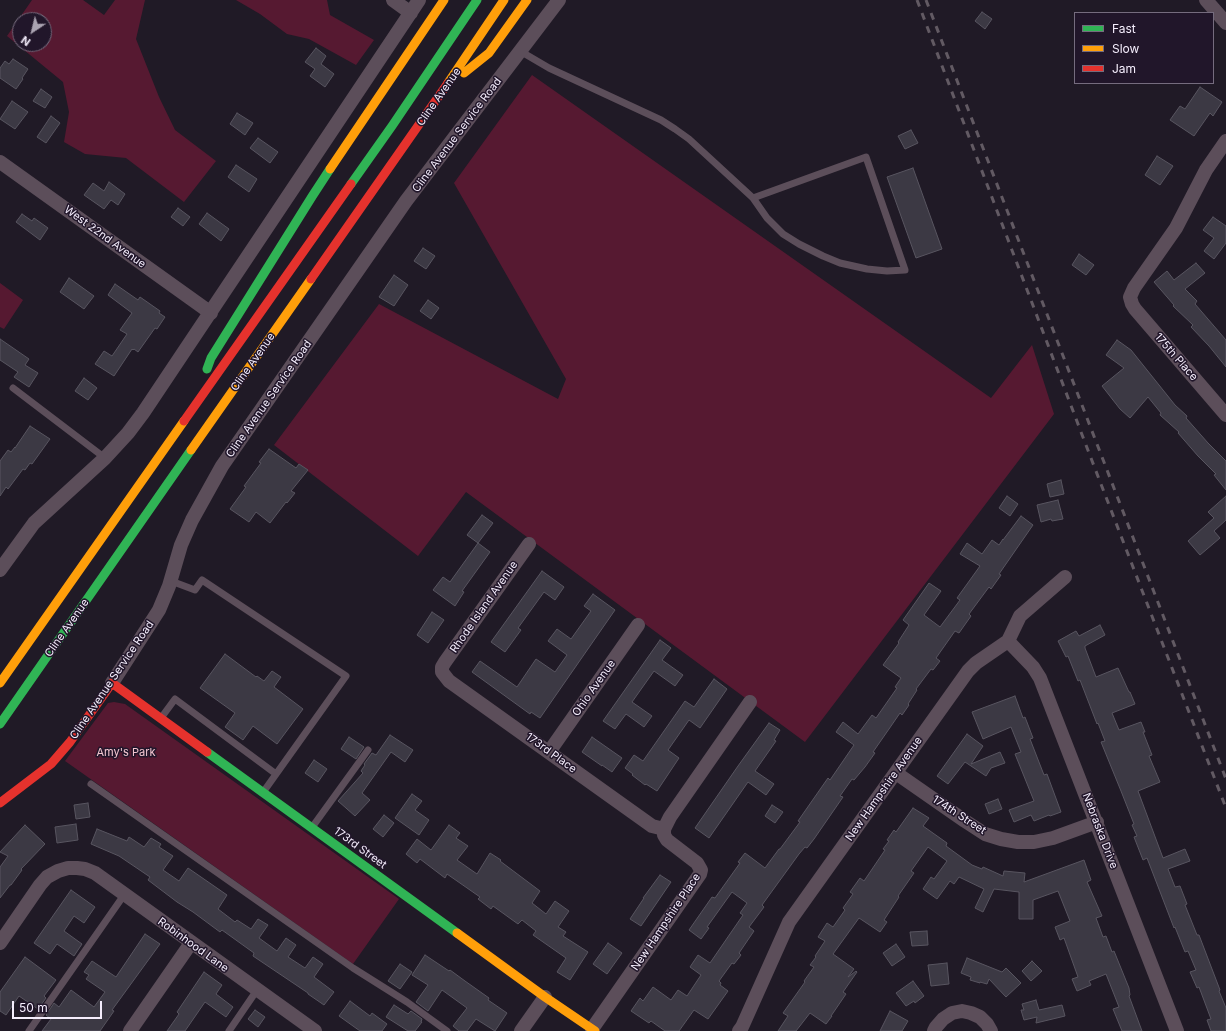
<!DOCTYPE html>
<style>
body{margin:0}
#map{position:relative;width:1226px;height:1031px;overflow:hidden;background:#201a26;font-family:Inter,sans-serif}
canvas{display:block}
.legend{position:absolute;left:1074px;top:12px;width:140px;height:72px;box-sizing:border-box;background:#21162a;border:1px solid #756c7e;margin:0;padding:5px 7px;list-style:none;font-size:12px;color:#f4edfc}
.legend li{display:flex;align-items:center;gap:8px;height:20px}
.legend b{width:20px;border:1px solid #756c7e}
.north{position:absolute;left:12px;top:12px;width:40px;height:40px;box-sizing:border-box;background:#21162a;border:1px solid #756c7e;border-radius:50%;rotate:215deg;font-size:11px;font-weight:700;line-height:16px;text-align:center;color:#f4edfc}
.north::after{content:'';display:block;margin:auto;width:14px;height:18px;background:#aaa3b1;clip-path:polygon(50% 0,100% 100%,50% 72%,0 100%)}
.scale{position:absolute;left:12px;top:1001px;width:90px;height:18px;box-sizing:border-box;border:2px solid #f4edfc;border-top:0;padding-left:5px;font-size:12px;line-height:14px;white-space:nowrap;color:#f4edfc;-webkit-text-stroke:3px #21162a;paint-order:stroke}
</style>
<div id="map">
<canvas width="1226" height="1031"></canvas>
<ul class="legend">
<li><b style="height:5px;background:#30b455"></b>Fast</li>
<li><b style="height:5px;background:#ff9f0a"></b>Slow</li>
<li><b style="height:5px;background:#e5322d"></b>Jam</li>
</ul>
<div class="north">N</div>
<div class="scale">50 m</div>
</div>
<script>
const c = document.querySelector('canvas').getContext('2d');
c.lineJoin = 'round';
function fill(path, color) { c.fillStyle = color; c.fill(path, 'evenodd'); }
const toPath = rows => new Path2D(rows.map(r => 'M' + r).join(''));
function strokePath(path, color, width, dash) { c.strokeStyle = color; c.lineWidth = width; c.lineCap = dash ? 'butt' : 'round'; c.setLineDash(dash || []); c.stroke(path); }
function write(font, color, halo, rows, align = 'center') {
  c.font = font + ' Inter,sans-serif'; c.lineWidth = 3; c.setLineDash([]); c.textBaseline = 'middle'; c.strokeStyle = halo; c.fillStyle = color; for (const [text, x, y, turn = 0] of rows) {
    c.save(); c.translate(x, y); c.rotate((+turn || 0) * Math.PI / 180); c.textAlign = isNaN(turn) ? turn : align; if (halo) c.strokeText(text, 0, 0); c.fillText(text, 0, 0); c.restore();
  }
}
fill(toPath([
 [32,0,83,0,104,15,115,0,145,0,136,39,159,97,175,130,216,161,184,202,126,158,85,154,64,142,69,112,63,82,7,36],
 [20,20,44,20,44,44,20,44],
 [236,0,327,0,330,15,374,40,356,65,309,39,287,34,260,14],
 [532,75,991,398,1032,345,1054,414,805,742,466,492,418,556,274,445,379,304,558,399,566,379,454,183],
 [0,283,23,300,4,329,0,327],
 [114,702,125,704,399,899,353,964,65,761,108,703]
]), '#561931');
const building = toPath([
 [982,12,992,19,985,29,975,21,982,12],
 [316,48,326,56,321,64,334,74,325,87,310,76,315,69,305,62,316,48],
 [13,59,28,69,22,78,23,79,16,89,0,78,0,68,5,61,9,64,13,59],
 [1200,87,1222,102,1213,116,1210,113,1194,136,1170,120,1180,106,1185,109,1200,87],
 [41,89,52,97,45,108,33,101,41,89],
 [12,101,28,112,15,129,0,119,12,101],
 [237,113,253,123,245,135,230,124,237,113],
 [51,116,60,123,46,143,37,137,51,116],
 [911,130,918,143,905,149,898,136,911,130],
 [258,138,278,152,270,163,250,148,258,138],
 [1157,156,1173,166,1160,185,1145,175,1157,156],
 [236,165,257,179,249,192,228,177,236,165],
 [913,168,942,249,916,258,887,177,913,168],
 [109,182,125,194,118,205,111,200,104,209,84,195,93,183,104,191,109,182],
 [178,208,190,217,183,226,171,217,178,208],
 [207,213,229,229,221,241,199,224,207,213],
 [22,214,32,221,34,218,48,228,40,240,16,222,22,214],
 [1213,217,1226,226,1226,243,1214,259,1204,251,1214,238,1203,230,1213,217],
 [423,248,435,256,426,269,414,261,423,248],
 [1079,254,1094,265,1086,275,1072,265,1079,254],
 [1196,263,1205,273,1185,289,1197,301,1195,304,1226,340,1226,367,1209,346,1191,327,1193,325,1173,306,1174,305,1154,282,1167,271,1174,280,1196,263],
 [394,275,408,285,394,306,379,297,394,275],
 [69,278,94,296,84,309,60,292,69,278],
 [115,284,138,300,140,297,160,311,159,313,165,317,157,329,155,328,138,352,134,349,133,350,132,349,114,376,95,364,104,351,112,356,127,334,120,330,132,313,108,295,115,284],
 [428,300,439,308,431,319,420,311,428,300],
 [0,339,29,359,25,365,38,373,29,387,14,377,18,372,0,360,0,339],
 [1117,340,1131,350,1175,405,1187,416,1186,418,1208,443,1226,461,1226,490,1214,475,1216,474,1198,456,1178,433,1179,432,1160,415,1161,413,1148,397,1130,418,1120,409,1102,386,1124,368,1106,355,1117,340],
 [84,378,97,388,88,400,75,391,84,378],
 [30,426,50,439,32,464,30,463,25,470,23,469,8,489,6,487,0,496,0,461,8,450,11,452,15,447,15,448,30,426],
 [269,449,296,468,299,464,308,470,291,491,295,493,287,503,286,502,270,523,256,512,249,522,230,509,246,487,244,486,261,463,259,462,269,449],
 [1061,480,1064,494,1050,497,1047,484,1061,480],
 [1007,496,1018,504,1010,516,999,508,1007,496],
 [1226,496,1226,520,1214,531,1220,538,1200,555,1188,541,1214,518,1208,512,1226,496],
 [1058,500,1063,519,1052,521,1051,519,1041,522,1037,505,1058,500],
 [482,515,493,523,478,543,490,552,462,591,464,592,455,606,433,590,443,577,450,582,478,543,467,535,482,515],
 [1021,516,1033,525,999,574,1001,575,991,589,989,587,969,614,971,616,959,633,955,631,936,658,940,661,933,670,931,669,916,689,917,690,908,704,909,705,902,715,900,713,889,729,873,752,875,753,865,767,854,780,852,779,840,796,843,797,814,839,807,848,805,847,799,854,762,905,764,907,749,927,754,931,739,953,741,955,734,964,732,963,719,981,721,983,720,985,728,991,708,1019,694,1010,679,1031,665,1031,651,1021,649,1023,631,1011,640,998,643,1001,653,987,671,1000,678,990,687,996,701,975,690,967,698,955,710,963,743,915,740,913,747,903,732,892,707,927,709,928,701,939,689,930,712,897,715,898,740,863,738,862,745,853,765,868,779,849,780,849,800,822,798,821,828,778,830,780,854,745,836,732,843,722,858,734,872,715,876,718,897,688,895,687,901,678,883,665,899,643,898,642,909,625,903,620,929,583,941,591,924,615,940,627,960,600,957,598,980,566,960,554,967,543,982,554,992,540,999,545,1003,539,1003,540,1021,516],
 [542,571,564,587,555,600,544,592,518,628,521,630,505,652,491,642,542,571],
 [593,594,615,610,540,718,531,712,530,714,472,672,480,661,517,687,536,659,555,672,567,655,548,641,557,629,571,639,591,611,584,606,593,594],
 [432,612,444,620,428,643,417,635,432,612],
 [1100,625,1105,635,1085,646,1085,648,1096,677,1118,668,1129,692,1130,692,1135,704,1112,713,1119,730,1141,722,1145,732,1143,732,1152,755,1149,756,1160,782,1138,791,1163,858,1185,849,1190,861,1168,869,1175,887,1180,886,1187,904,1185,905,1197,935,1199,935,1220,990,1219,991,1226,1008,1226,1031,1211,1031,1207,1020,1211,1019,1199,987,1197,988,1190,972,1196,970,1188,951,1185,952,1175,927,1174,928,1147,858,1143,860,1134,837,1137,836,1132,825,1134,824,1121,791,1101,742,1105,741,1098,723,1097,724,1080,680,1078,681,1068,656,1066,657,1058,641,1076,631,1079,636,1100,625],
 [660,640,671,648,662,660,683,675,675,686,654,671,632,702,652,716,644,727,626,714,615,729,603,721,660,640],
 [225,654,256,677,257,676,264,681,272,671,281,677,274,687,303,709,277,744,253,726,243,740,225,727,235,713,200,688,225,654],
 [714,679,727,689,700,728,689,720,668,750,679,758,657,791,646,784,645,785,632,775,633,774,625,768,634,755,643,761,685,701,694,707,714,679],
 [1015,696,1023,718,1025,717,1033,738,1030,739,1044,775,1047,774,1061,812,1050,816,1049,815,1034,821,1031,815,1014,822,1009,810,1034,801,1015,754,1021,752,1011,727,983,739,972,712,1015,696],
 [769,723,780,730,774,740,776,741,755,771,774,784,766,795,748,782,709,838,695,828,738,766,769,723],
 [967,734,983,746,971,764,1000,752,1005,763,991,768,986,776,965,762,948,784,937,776,967,734],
 [390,735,413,750,405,762,391,752,362,793,370,800,355,816,338,801,363,773,361,771,365,765,364,764,372,753,376,755,390,735],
 [349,737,364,747,356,759,341,749,349,737],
 [592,737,622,758,612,772,602,765,602,766,582,752,592,737],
 [314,760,327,769,318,782,305,773,314,760],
 [412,794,422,801,415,810,429,820,419,835,395,818,412,794],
 [998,799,1002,809,989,814,985,804,998,799],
 [88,803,90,817,76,819,74,805,88,803],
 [772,805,783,812,775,823,765,816,772,805],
 [913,808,929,818,923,826,947,843,946,846,972,865,982,869,983,867,1003,876,1004,871,1025,873,1024,882,1084,860,1091,880,1087,882,1102,916,1096,918,1103,937,1106,936,1112,952,1114,951,1129,988,1130,995,1129,996,1142,1031,1122,1031,1113,1009,1119,1007,1106,974,1089,981,1091,985,1077,991,1072,979,1078,977,1064,938,1060,940,1055,927,1070,921,1058,891,1033,900,1033,919,1019,919,1019,892,994,889,983,912,975,908,984,889,959,877,954,884,950,881,937,899,923,889,931,877,934,879,947,861,928,847,911,871,914,873,898,896,899,897,884,920,887,922,880,932,859,918,833,954,854,969,848,977,856,971,857,972,843,992,846,994,831,1016,832,1016,826,1024,810,1013,796,1031,778,1031,788,1016,783,1013,805,982,804,981,814,967,810,965,816,957,815,956,825,941,818,937,827,923,833,927,845,910,843,908,853,894,850,892,860,878,864,881,885,850,883,849,889,841,887,840,894,830,896,832,913,808],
 [384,815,394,823,383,837,373,829,384,815],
 [76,824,78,840,57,843,55,827,76,824],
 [25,825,45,844,21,869,22,870,11,885,10,885,0,898,0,867,8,856,0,852,25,825],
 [449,825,460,833,456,838,468,846,457,860,477,874,490,853,501,860,500,861,540,891,532,903,546,914,555,901,569,911,558,927,566,932,563,936,588,952,570,980,557,972,566,958,533,935,536,931,522,920,518,924,493,906,491,909,478,899,480,897,447,874,445,878,420,859,417,863,406,854,417,839,431,850,449,825],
 [97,829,127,841,129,837,144,847,151,838,161,844,159,847,173,856,163,870,179,881,188,868,227,895,218,909,235,922,237,920,251,929,258,919,268,925,259,938,277,951,286,938,296,945,288,957,305,968,313,957,323,964,314,977,334,992,324,1005,308,994,308,993,253,956,254,953,222,930,220,932,193,912,177,902,148,880,150,877,119,856,91,844,97,829],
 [660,875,671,882,641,926,630,919,644,898,643,898,660,875],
 [71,890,95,907,84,923,74,916,64,931,82,944,74,956,57,944,50,954,34,943,71,890],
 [927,931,928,945,912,946,910,932,927,931],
 [145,934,160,944,112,1010,114,1011,100,1031,42,1031,51,1019,46,1015,54,1003,59,1007,71,990,94,1007,105,992,86,979,89,975,84,972,92,961,116,977,145,934],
 [608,943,622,953,607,974,593,964,608,943],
 [896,944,905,957,892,966,883,953,896,944],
 [425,955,449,971,450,970,465,981,489,998,488,1000,507,1013,495,1031,476,1019,467,1031,459,1031,453,1026,467,1008,442,990,428,1011,416,1002,428,985,412,975,425,955],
 [25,957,56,980,44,996,46,998,38,1009,19,996,6,1015,0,1011,0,992,25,957],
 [967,958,1002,972,1006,968,1021,983,1006,997,989,979,987,984,980,982,980,983,970,980,971,977,961,973,967,958],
 [1032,961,1042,971,1031,981,1022,971,1032,961],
 [947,963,949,984,931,986,928,965,947,963],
 [400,964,412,972,400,989,388,981,400,964],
 [204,972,222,985,216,994,233,1007,226,1017,205,1002,185,1031,167,1031,179,1014,177,1012,204,972],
 [913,981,924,996,915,1003,914,1001,906,1006,896,993,913,981],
 [1036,1000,1039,1010,1062,1005,1065,1016,1036,1023,1037,1017,1024,1020,1021,1010,1024,1010,1022,1004,1036,1000],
 [350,1001,370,1016,372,1013,387,1024,382,1031,360,1031,339,1016,350,1001],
 [394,1005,408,1014,411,1011,422,1019,421,1022,422,1022,415,1031,408,1031,386,1017,394,1005],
 [255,1010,265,1017,258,1027,248,1019,255,1010],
 [890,1011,908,1021,902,1031,880,1031,890,1011]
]);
fill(building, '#3c3944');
strokePath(building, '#585560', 1);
strokePath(toPath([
 [520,51,549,68,661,120,675,129,689,139,753,198,767,218,783,234,799,244,823,256,840,263,867,269,887,271,905,270,866,157,753,198],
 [13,388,105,458],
 [171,581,195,590,202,580,346,676,264,791],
 [161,718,175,699,276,774],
 [91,784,353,968,407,1002,447,1031],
 [313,826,368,750],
 [29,1031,124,895],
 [229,1031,257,990]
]), '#5c4e5a', 7);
strokePath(toPath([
 [393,0,411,13],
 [1206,0,1226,23],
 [1226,141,1206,170,1176,228,1134,288,1130,297,1132,304,1135,309,1226,415],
 [0,162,211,313],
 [529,544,445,662,442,667,442,672,449,681,652,826,664,829],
 [0,570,34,523,105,458,128,433,143,413,419,0],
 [1008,641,1033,667,1040,678,1177,1031],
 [112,683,159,610,169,586,181,545,192,520,222,466,406,201,559,0],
 [549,752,638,625],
 [896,773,965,821,985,834,1001,839,1018,842,1034,842,1053,838,1097,822],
 [0,943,40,885,47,877,58,871,68,868,77,868,85,869,95,873,315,1031],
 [592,1029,700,874,701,870,697,863,667,840,664,835,664,829,670,817,750,702],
 [130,1031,191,943],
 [521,1031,545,997],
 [739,1031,742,1027,789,922,968,671,976,663,1008,641,1020,616,1065,577],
 [934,1031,936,1027,943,1019,952,1013,962,1011,971,1013,980,1017,987,1024,991,1031]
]), '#5c4e5a', 14);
strokePath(toPath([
 [351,184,392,126,477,0],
 [207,369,211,358,313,195,330,169],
 [0,724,191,450],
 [207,752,457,933]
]), '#30b455', 9);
strokePath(toPath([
 [464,73,489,53,527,0],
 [448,83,504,0],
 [330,169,444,0],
 [191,450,311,279],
 [0,683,184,421],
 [457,933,545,997,595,1031]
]), '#ff9f0a', 9);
strokePath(toPath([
 [311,279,448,83],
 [184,421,351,184],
 [0,803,51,764,70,742,112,683,207,752]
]), '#e5322d', 9);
strokePath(toPath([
 [917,0,1089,453,1226,808],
 [926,0,1226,779]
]), '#625a63', 3, [7, 7]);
write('11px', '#f4edfc', '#21162a', [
 ["Cline Avenue",439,97,-55],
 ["Cline Avenue Service Road",457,135,-53],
 ["West 22nd Avenue",105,237,36],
 ["175th Place",1176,357,49],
 ["Cline Avenue",253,362,-55],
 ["Cline Avenue Service Road",269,399,-55],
 ["Rhode Island Avenue",484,607,-55],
 ["Cline Avenue",67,628,-55],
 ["Cline Avenue Service Road",112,680,-56],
 ["Ohio Avenue",594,688,-55],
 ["173rd Place",551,753,36],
 ["New Hampshire Avenue",884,789,-55],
 ["174th Street",959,815,33],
 ["Nebraska Drive",1100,831,69],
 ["173rd Street",360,848,36],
 ["New Hampshire Place",666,922,-56],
 ["Robinhood Lane",193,945,36]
]);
write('11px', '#f4c6d1', '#21162a', [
 ["Amy's Park",126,753]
]);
</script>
